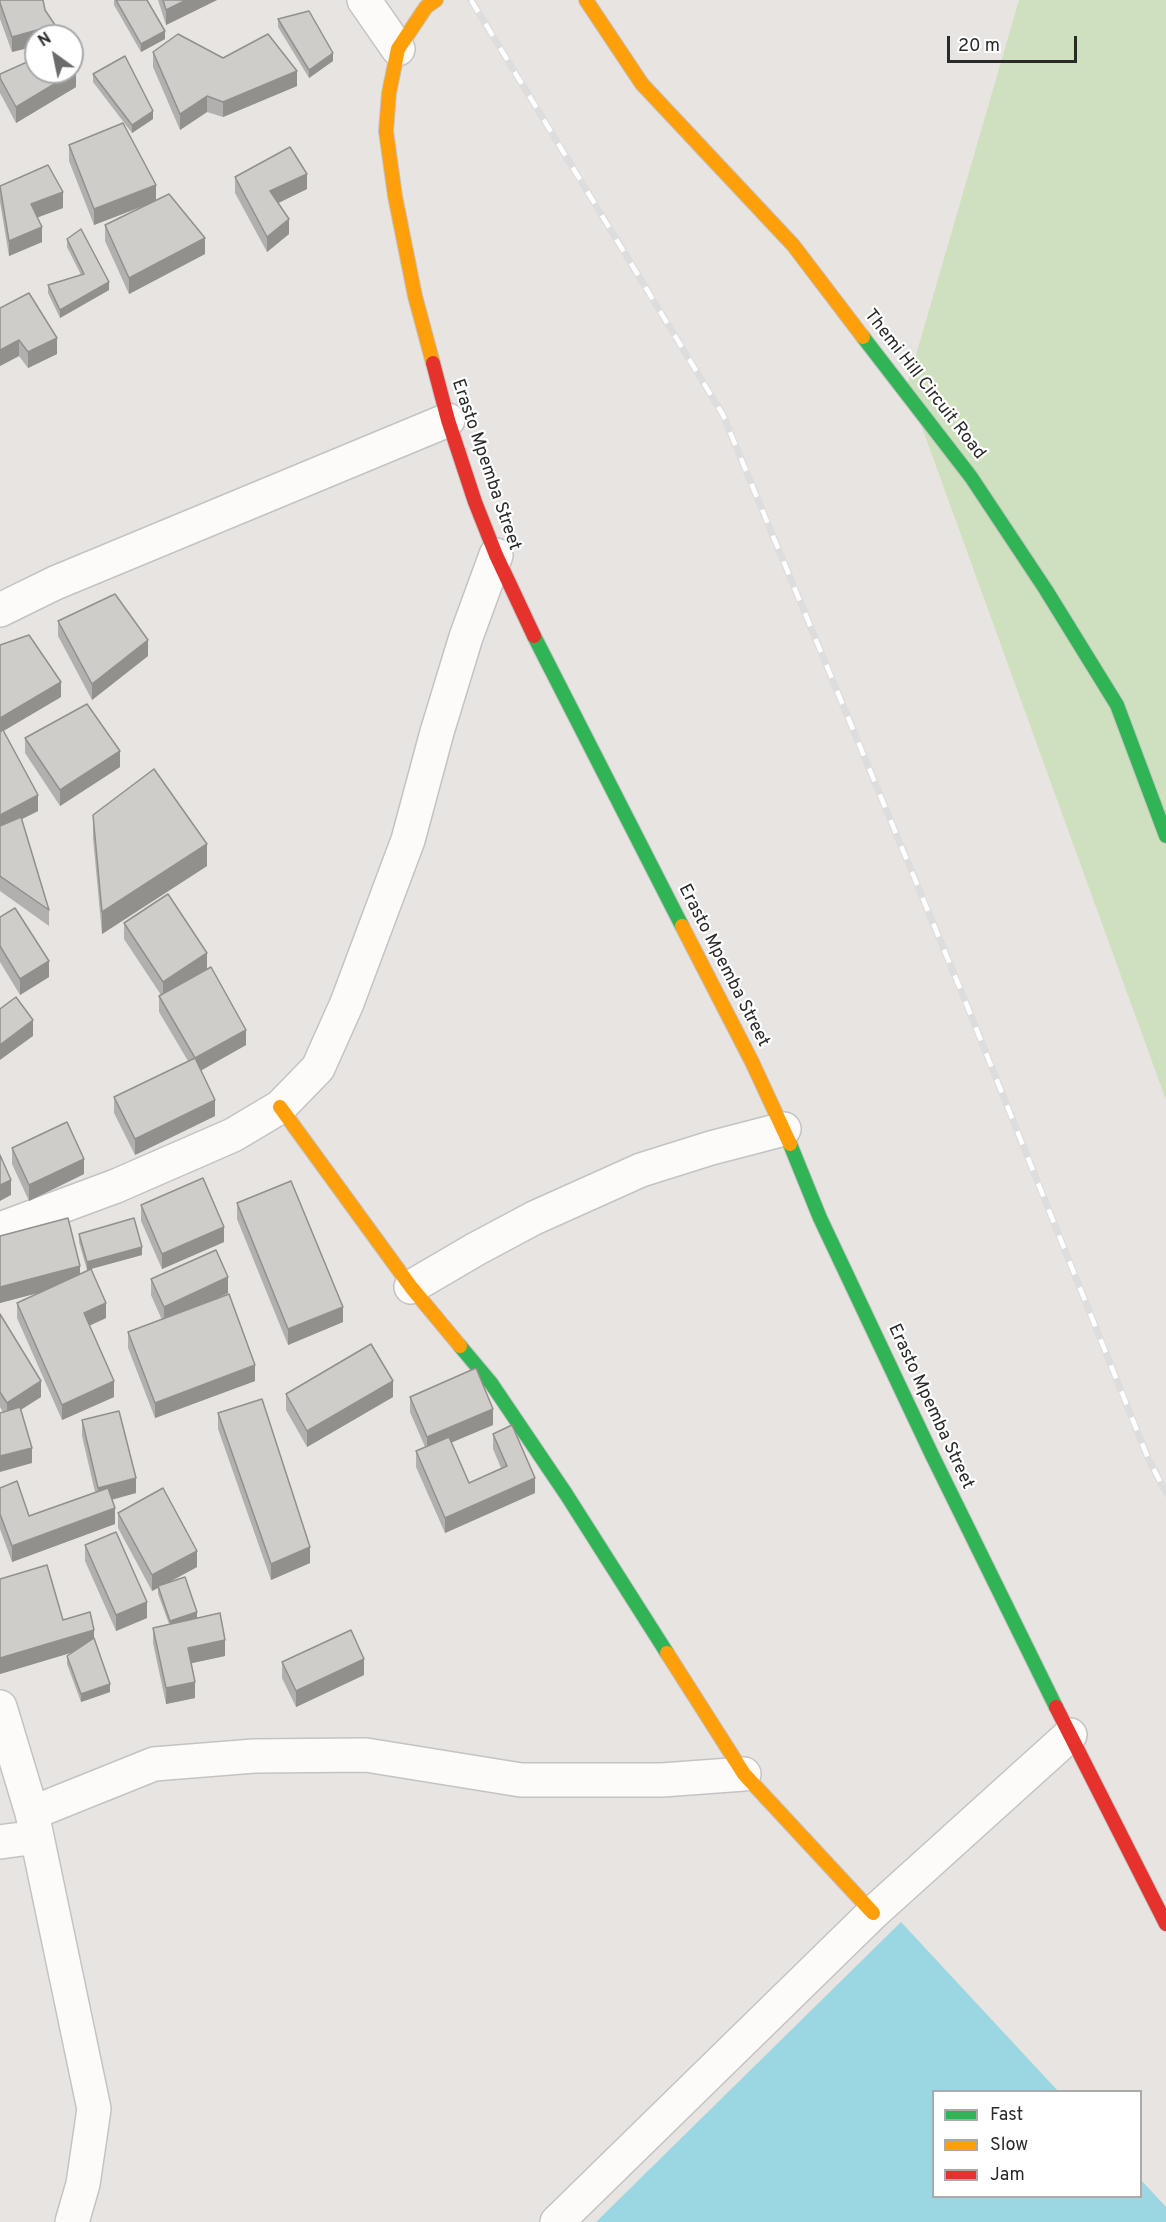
<!DOCTYPE html>
<style>
body{margin:0}
#map{position:relative;width:1166px;height:2222px;overflow:hidden;background:#e8e4e1;font-family:Overpass,sans-serif}
canvas{display:block}
.legend{position:absolute;left:932px;top:2090px;width:210px;height:108px;box-sizing:border-box;background:#fff;border:2px solid #aaa;margin:0;padding:8px 10px;list-style:none;font-size:18px;color:#2a2a2a}
.legend li{display:flex;align-items:center;gap:12px;height:30px}
.legend b{width:30px;border:2px solid #aaa}
.north{position:absolute;left:24px;top:24px;width:60px;height:60px;box-sizing:border-box;background:#fff;border:2px solid #aaa;border-radius:50%;rotate:327deg;font-size:16px;font-weight:700;line-height:24px;text-align:center;color:#2a2a2a}
.north::after{content:'';display:block;margin:auto;width:21px;height:27px;background:#6c6b6a;clip-path:polygon(50% 0,100% 100%,50% 72%,0 100%)}
.scale{position:absolute;left:947px;top:36px;width:130px;height:27px;box-sizing:border-box;border:3px solid #2a2a2a;border-top:0;padding-left:8px;font-size:18px;line-height:21px;white-space:nowrap;color:#2a2a2a;-webkit-text-stroke:4px #fff;paint-order:stroke}
</style>
<div id="map">
<canvas width="1166" height="2222"></canvas>
<ul class="legend">
<li><b style="height:8px;background:#30b455"></b>Fast</li>
<li><b style="height:8px;background:#ff9f0a"></b>Slow</li>
<li><b style="height:8px;background:#e5322d"></b>Jam</li>
</ul>
<div class="north">N</div>
<div class="scale">20 m</div>
</div>
<script>
const c = document.querySelector('canvas').getContext('2d');
c.lineJoin = 'round';
function fill(path, color) { c.fillStyle = color; c.fill(path, 'evenodd'); }
const toPath = rows => new Path2D(rows.map(r => 'M' + r).join(''));
function strokePath(path, color, width, dash) { c.strokeStyle = color; c.lineWidth = width; c.lineCap = dash ? 'butt' : 'round'; c.setLineDash(dash || []); c.stroke(path); }
function write(font, color, halo, rows, align = 'center') {
  c.font = font + ' Overpass,sans-serif'; c.lineWidth = 4.5; c.setLineDash([]); c.textBaseline = 'middle'; c.strokeStyle = halo; c.fillStyle = color; for (const [text, x, y, turn = 0] of rows) {
    c.save(); c.translate(x, y); c.rotate((+turn || 0) * Math.PI / 180); c.textAlign = isNaN(turn) ? turn : align; if (halo) c.strokeText(text, 0, 0); c.fillText(text, 0, 0); c.restore();
  }
}
fill(toPath([
 [1019,0,1166,0,1166,1100,907,386]
]), '#cee0bd');
fill(toPath([
 [901,1922,1058,2091,934,2092,934,2196,1140,2196,1141,2180,1166,2207,1166,2222,596,2222]
]), '#9bd6e3');
const street = toPath([
 [364,0,398,49],
 [0,610,55,583,448,420],
 [0,1229,116,1186,233,1135,280,1107,318,1068,347,1003,408,840,437,732,466,637,496,555],
 [411,1287,476,1249,534,1218,641,1170,711,1148,784,1129],
 [0,1707,32,1813,94,2109,83,2184,72,2222],
 [32,1813,154,1764,254,1756,366,1755,521,1780,662,1780,744,1774],
 [0,1842,37,1837],
 [557,2222,873,1913,1070,1735]
]);
const fast = toPath([
 [863,337,971,477,1046,590,1117,705,1166,836],
 [534,636,682,926],
 [790,1144,820,1218,932,1455,1056,1707],
 [460,1346,491,1383,566,1494,667,1653]
]);
const slow = toPath([
 [586,0,642,84,793,245,863,337],
 [433,363,415,296,395,196,386,131,389,93,398,49,426,7,436,0],
 [682,926,752,1062,790,1144],
 [280,1107,411,1287,460,1346],
 [667,1653,744,1774,873,1913]
]);
const jam = toPath([
 [433,363,448,420,475,502,496,555,534,636],
 [1056,1707,1166,1924]
]);
strokePath(street, '#c4c3c3', 36);
strokePath(fast, '#c4c3c3', 16);
strokePath(slow, '#c4c3c3', 16);
strokePath(jam, '#c4c3c3', 16);
strokePath(street, '#fcfbfa', 33);
strokePath(fast, '#30b455', 14);
strokePath(slow, '#ff9f0a', 14);
strokePath(jam, '#e5322d', 14);
const rail = toPath([
 [471,0,723,415,964,998,1148,1458,1166,1493]
]);
strokePath(rail, '#deddde', 7);
strokePath(rail, '#fff', 4.5, [14]);
fill(toPath([
 [0,0,45,10,55,36,36,36,36,46,12,52,0,19],
 [114,0,147,0,165,39,141,52,114,5],
 [158,0,217,0,166,25],
 [278,19,333,61,309,78,278,27],
 [153,52,223,58,297,86,223,117,207,112,180,130,153,67],
 [0,74,76,87,16,123,0,93],
 [93,74,153,119,132,133,93,82],
 [69,145,156,200,205,254,129,294,105,241,105,225,151,203,94,225,69,161],
 [235,177,307,189,278,203,289,234,267,252,235,193],
 [0,186,63,208,37,217,42,242,9,256,0,202],
 [67,239,109,290,60,318,48,293,48,285,81,275,67,247],
 [0,308,57,354,28,368,19,356,0,366],
 [58,621,148,656,92,700,58,636],
 [0,645,61,697,3,731,38,811,22,819,49,910,49,926,0,891],
 [25,738,120,767,60,806,25,753],
 [93,815,207,866,102,934,93,838],
 [0,917,49,977,20,995,0,962],
 [124,923,207,969,246,1045,201,1070,215,1116,135,1155,114,1113,114,1097,188,1061,159,1012,159,996,161,995,124,939],
 [12,1148,84,1174,29,1201,12,1164],
 [237,1203,343,1322,288,1345,237,1219],
 [141,1205,224,1242,162,1269,141,1221],
 [79,1234,142,1255,87,1270,79,1242],
 [0,1236,80,1274,106,1318,89,1326,114,1397,62,1420,17,1318,17,1303,40,1292,0,1303],
 [151,1279,228,1293,205,1303,255,1381,155,1418,128,1348,128,1332,162,1320,151,1295],
 [0,1314,41,1397,21,1410,32,1463,0,1407],
 [286,1394,393,1397,307,1447,286,1410],
 [410,1397,493,1425,451,1442,469,1483,501,1468,493,1449,493,1434,535,1493,445,1533,416,1467,416,1451,425,1447,410,1412],
 [218,1413,310,1563,271,1580,218,1429],
 [82,1420,136,1493,112,1500,115,1524,12,1562,0,1529,0,1488,29,1516,95,1492,82,1436],
 [118,1513,197,1567,168,1583,197,1618,225,1656,191,1663,195,1698,166,1704,153,1643,153,1628,169,1624,158,1594,158,1588,152,1591,118,1528],
 [85,1545,147,1618,116,1631,85,1561],
 [63,1620,94,1638,110,1692,81,1702,67,1664,67,1656,73,1652,0,1674],
 [282,1662,364,1675,296,1707,282,1678]
]), '#b2b0ae');
fill(toPath([
 [186,0,217,0,166,25,166,10],
 [55,25,55,36,36,36,36,46,12,52,12,37],
 [165,31,165,39,141,52,141,44],
 [333,53,333,61,309,78,309,70],
 [76,71,76,87,16,123,16,107],
 [297,71,297,86,223,117,223,102],
 [207,96,207,112,180,130,180,114],
 [153,111,153,119,132,133,132,125],
 [307,174,307,189,270,207,270,191],
 [156,185,156,201,94,225,94,209],
 [63,192,63,208,31,220,31,204],
 [289,219,289,234,267,252,267,237],
 [42,227,42,242,9,256,9,241],
 [205,238,205,254,129,294,129,278],
 [109,282,109,290,60,318,60,310],
 [57,338,57,354,28,368,28,352],
 [19,340,19,356,0,366,0,350],
 [148,640,148,656,92,700,92,684],
 [61,682,61,697,0,733,0,718],
 [120,751,120,767,60,806,60,790],
 [38,795,38,811,0,830,0,815],
 [207,844,207,866,102,934,102,912],
 [207,953,207,969,163,998,163,982],
 [49,961,49,977,20,995,20,979],
 [33,1020,33,1036,0,1060,0,1045],
 [246,1030,246,1045,195,1074,195,1058],
 [215,1100,215,1116,135,1155,135,1139],
 [84,1159,84,1174,29,1201,29,1185],
 [11,1180,11,1195,0,1201,0,1185],
 [224,1227,224,1242,162,1269,162,1254],
 [142,1247,142,1255,87,1270,87,1262],
 [80,1266,80,1282,0,1303,0,1287],
 [228,1277,228,1293,164,1323,164,1307],
 [106,1303,106,1318,84,1328,84,1313],
 [343,1307,343,1322,288,1345,288,1329],
 [255,1365,255,1381,155,1418,155,1403],
 [41,1381,41,1397,7,1418,7,1403],
 [114,1381,114,1397,62,1420,62,1405],
 [393,1381,393,1397,307,1447,307,1431],
 [493,1409,493,1425,427,1453,427,1437],
 [32,1448,32,1463,0,1472,0,1456],
 [136,1478,136,1493,98,1503,98,1488],
 [535,1478,535,1493,445,1533,445,1518],
 [115,1508,115,1524,12,1562,12,1546],
 [310,1547,310,1563,271,1580,271,1564],
 [197,1551,197,1567,152,1591,152,1575],
 [147,1602,147,1618,116,1631,116,1615],
 [197,1612,197,1620,170,1629,170,1621],
 [94,1630,94,1646,0,1674,0,1658],
 [225,1640,225,1656,188,1664,188,1648],
 [364,1659,364,1675,296,1707,296,1691],
 [195,1682,195,1698,166,1704,166,1688],
 [110,1684,110,1692,81,1702,81,1694]
]), '#91908d');
const building = toPath([
 [0,0,43,0,45,10,55,25,12,37,0,3,0,0],
 [116,0,147,0,165,31,141,44,116,0],
 [163,0,186,0,166,10,163,0],
 [309,11,333,53,309,70,278,19,309,11],
 [178,34,223,58,268,34,297,71,223,102,207,96,180,114,153,52,178,34],
 [125,56,153,111,132,125,93,74,125,56],
 [36,58,36,72,72,72,72,63,76,71,16,107,0,78,0,74,36,58],
 [123,123,156,185,94,209,69,145,123,123],
 [290,147,307,174,270,191,289,219,267,237,235,177,290,147],
 [48,165,63,192,31,204,42,227,9,241,0,186,48,165],
 [169,194,205,238,129,278,105,225,169,194],
 [81,229,109,282,60,310,48,285,84,274,67,239,81,229],
 [29,293,57,338,28,352,19,340,0,350,0,308,29,293],
 [115,594,148,640,92,684,58,621,115,594],
 [29,635,61,682,0,718,0,645,29,635],
 [87,704,120,751,60,790,25,738,87,704],
 [3,730,38,795,0,815,0,732,3,730],
 [154,769,207,844,102,912,93,815,154,769],
 [21,817,49,910,0,876,0,826,21,817],
 [168,894,207,953,163,982,124,923,168,894],
 [15,908,49,961,20,979,0,946,0,917,15,908],
 [211,967,246,1030,195,1058,159,996,211,967],
 [16,997,33,1020,0,1045,0,1009,16,997],
 [195,1058,215,1100,135,1139,114,1097,195,1058],
 [67,1122,84,1159,29,1185,12,1148,67,1122],
 [0,1155,11,1180,0,1185,0,1155],
 [203,1178,224,1227,162,1254,141,1205,203,1178],
 [291,1181,343,1307,288,1329,237,1203,291,1181],
 [68,1218,80,1266,0,1287,0,1236,68,1218],
 [134,1218,142,1247,87,1262,79,1234,134,1218],
 [216,1250,228,1277,164,1307,151,1279,216,1250],
 [91,1269,106,1303,84,1313,114,1381,62,1405,17,1303,91,1269],
 [229,1294,255,1365,155,1403,128,1332,229,1294],
 [0,1314,41,1381,7,1403,0,1392,0,1314],
 [371,1344,393,1381,307,1431,286,1394,371,1344],
 [476,1368,493,1409,427,1437,410,1397,476,1368],
 [262,1399,310,1547,271,1564,218,1413,262,1399],
 [20,1407,32,1448,0,1456,0,1413,20,1407],
 [119,1411,136,1478,98,1488,82,1420,119,1411],
 [512,1425,535,1478,445,1518,416,1451,449,1437,469,1483,507,1466,493,1434,512,1425],
 [17,1481,29,1516,108,1488,115,1508,12,1546,0,1514,0,1488,17,1481],
 [163,1488,197,1551,152,1575,118,1513,163,1488],
 [116,1532,147,1602,116,1615,85,1545,116,1532],
 [47,1565,63,1620,90,1612,94,1630,0,1658,0,1579,47,1565],
 [185,1577,197,1612,170,1621,158,1586,185,1577],
 [220,1613,225,1640,188,1648,195,1682,166,1688,153,1628,220,1613],
 [351,1630,364,1659,296,1691,282,1662,351,1630],
 [94,1638,110,1684,81,1694,67,1656,94,1638]
]);
fill(building, '#cfcdca');
strokePath(building, '#91908d', 1.5);
write('18px', '#2a2a2a', '#fff', [
 ["Themi Hill Circuit Road",924,385,52],
 ["Erasto Mpemba Street",485,465,71],
 ["Erasto Mpemba Street",723,966,63],
 ["Erasto Mpemba Street",930,1407,65]
]);
</script>
